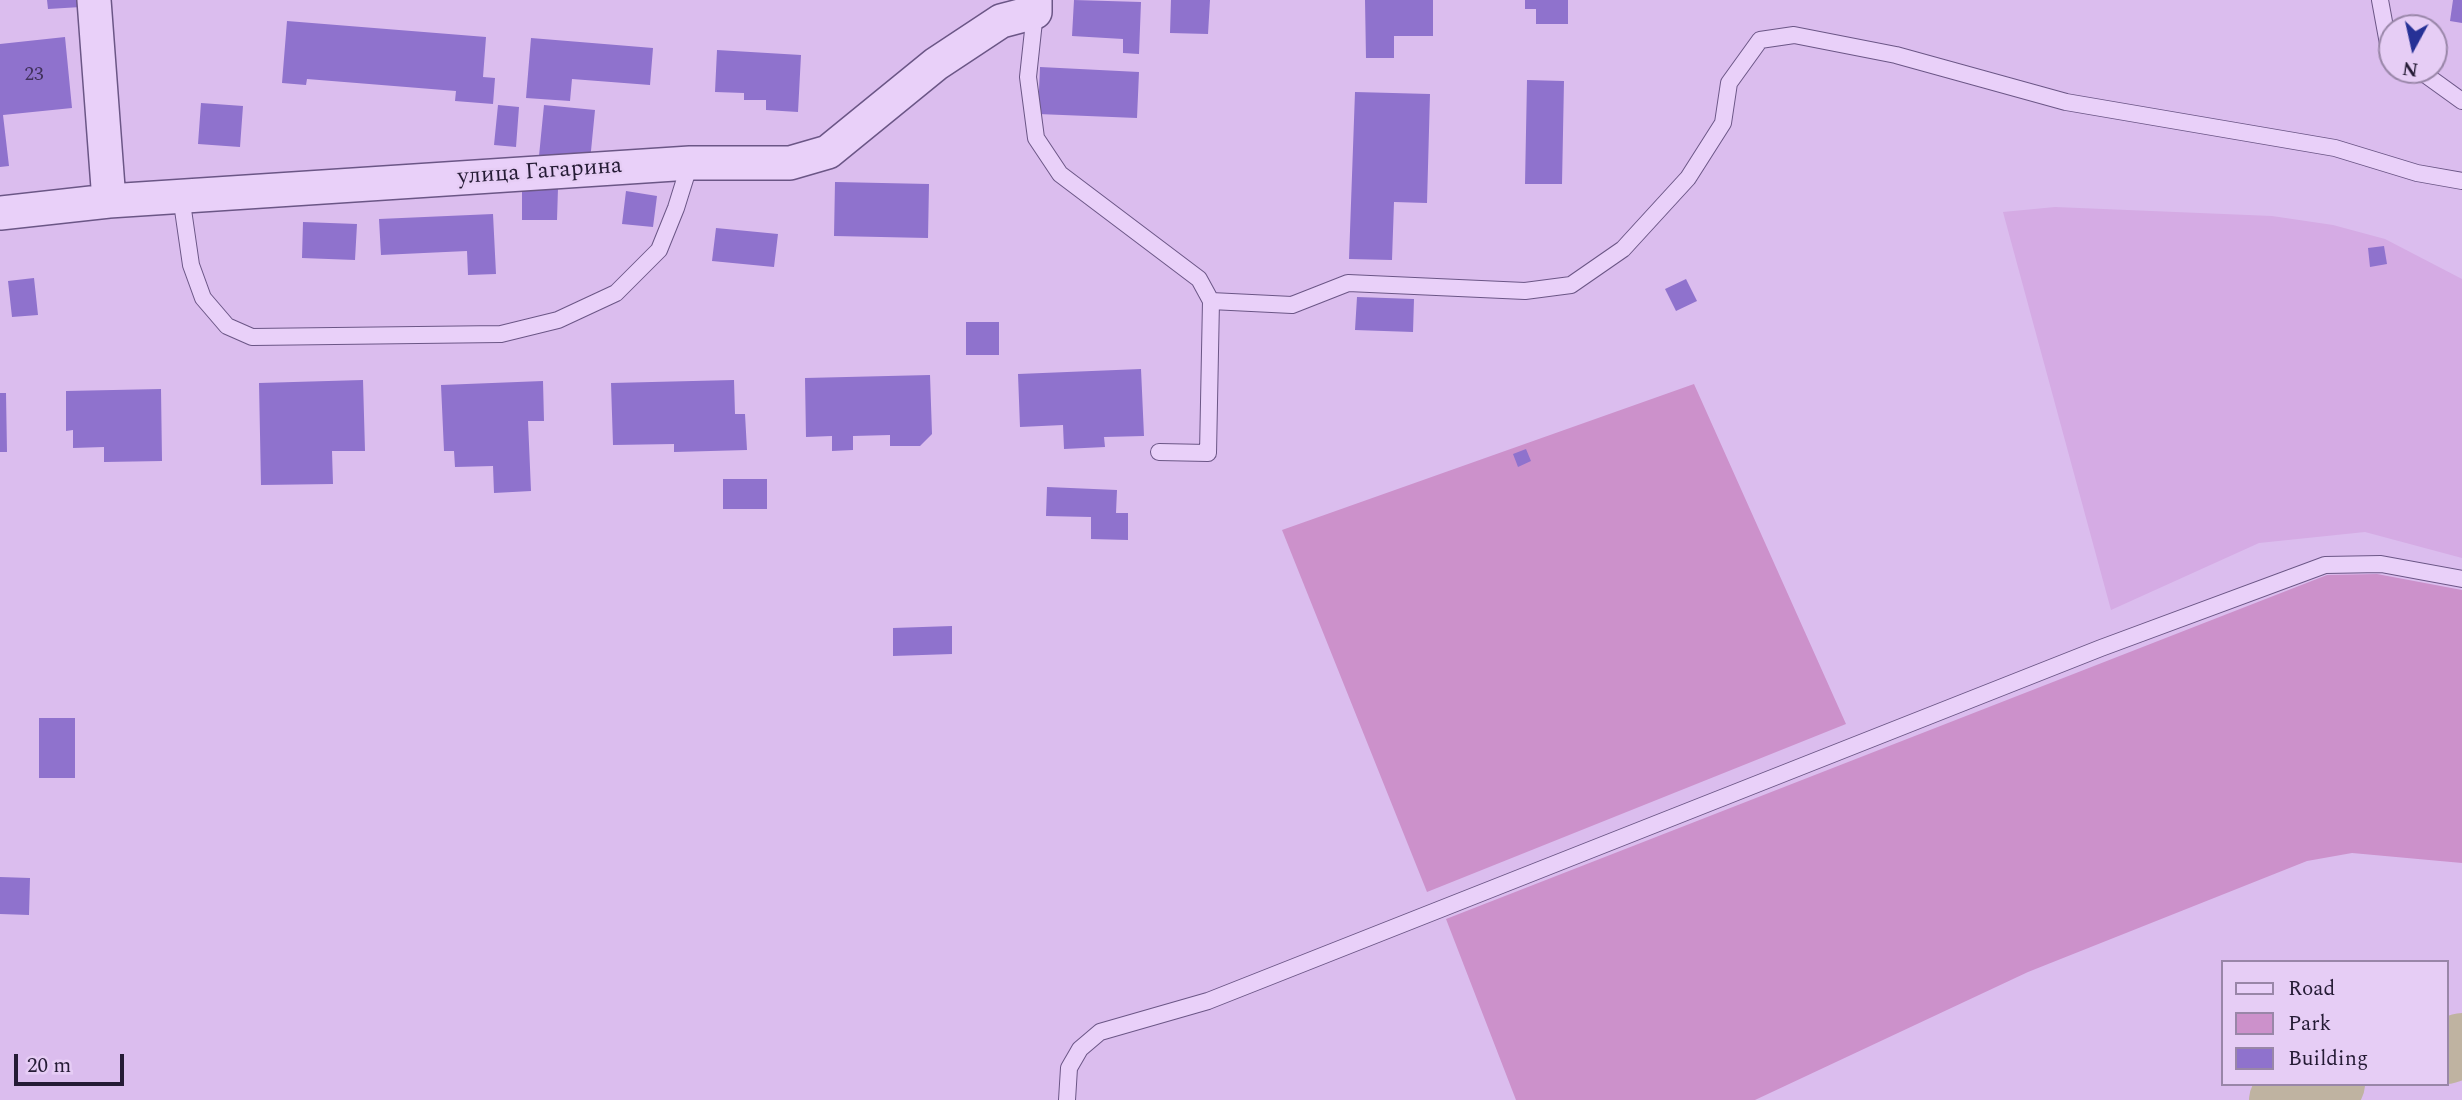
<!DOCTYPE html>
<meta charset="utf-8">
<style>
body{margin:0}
#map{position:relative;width:2462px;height:1100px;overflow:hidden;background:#dbbdee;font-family:Spectral,serif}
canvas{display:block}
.legend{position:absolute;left:2221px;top:960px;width:228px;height:126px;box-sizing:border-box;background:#e6cdf5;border:2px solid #9986a8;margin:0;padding:9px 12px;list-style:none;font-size:21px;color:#251b35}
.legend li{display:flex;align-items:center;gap:14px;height:35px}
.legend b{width:35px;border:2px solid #9986a8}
.north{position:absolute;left:2378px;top:14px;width:70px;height:70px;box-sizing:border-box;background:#e6cdf5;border:2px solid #9986a8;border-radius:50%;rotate:188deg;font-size:19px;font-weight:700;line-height:28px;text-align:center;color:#251b35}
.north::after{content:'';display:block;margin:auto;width:24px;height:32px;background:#263196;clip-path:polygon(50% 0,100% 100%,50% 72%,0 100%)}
.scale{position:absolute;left:14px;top:1054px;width:110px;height:32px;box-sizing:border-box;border:4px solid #251b35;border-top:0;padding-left:9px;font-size:21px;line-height:24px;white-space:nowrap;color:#251b35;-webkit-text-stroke:5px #e6cdf5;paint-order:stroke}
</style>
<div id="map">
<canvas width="2462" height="1100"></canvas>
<ul class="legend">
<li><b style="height:9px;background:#e9d0f9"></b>Road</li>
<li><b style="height:19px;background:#cc91cb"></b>Park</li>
<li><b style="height:19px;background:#8f72cd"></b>Building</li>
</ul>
<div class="north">N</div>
<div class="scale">20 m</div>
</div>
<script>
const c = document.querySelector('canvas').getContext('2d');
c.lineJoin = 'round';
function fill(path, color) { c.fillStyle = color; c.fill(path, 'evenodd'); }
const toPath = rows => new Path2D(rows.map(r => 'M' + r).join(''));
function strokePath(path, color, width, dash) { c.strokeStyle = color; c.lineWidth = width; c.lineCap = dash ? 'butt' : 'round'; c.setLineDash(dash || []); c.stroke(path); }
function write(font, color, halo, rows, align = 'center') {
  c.font = font + ' Spectral,serif'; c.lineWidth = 5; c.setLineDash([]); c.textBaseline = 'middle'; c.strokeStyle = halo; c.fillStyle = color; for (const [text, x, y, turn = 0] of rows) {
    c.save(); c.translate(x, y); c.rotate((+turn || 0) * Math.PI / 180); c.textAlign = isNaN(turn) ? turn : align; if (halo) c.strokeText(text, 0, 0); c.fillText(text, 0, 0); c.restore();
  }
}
fill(toPath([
 [2055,207,2272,216,2333,225,2385,239,2462,279,2462,558,2365,532,2259,543,2111,610,2003,212]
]), '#d5abe4');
fill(toPath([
 [1694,384,1846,724,1427,892,1282,530],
 [2377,574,2462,590,2462,863,2352,853,2307,861,2028,972,1755,1100,1516,1100,1446,919,2327,575]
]), '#cc91cb');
strokePath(toPath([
 [2446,1051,2462,1046],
 [2282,1100,2332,1084]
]), '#bfb3a1', 66);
fill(toPath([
 [47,0,80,0,81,7,48,9],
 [1074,0,1141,2,1139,54,1123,53,1123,39,1072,36],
 [1171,0,1210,0,1208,34,1170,33],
 [1365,0,1433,0,1433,36,1394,36,1394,58,1366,58],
 [1525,0,1568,0,1568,24,1536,24,1536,9,1525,9],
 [2453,0,2462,0,2462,23,2450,21],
 [287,21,486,37,483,77,495,78,493,104,455,101,456,91,307,79,306,85,282,83],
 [65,37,72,108,3,115,9,166,0,167,0,44],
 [531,38,653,48,650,85,572,79,570,101,526,98],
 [717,50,801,55,798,112,766,110,766,100,744,100,744,93,715,92],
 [1040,67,1139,72,1137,118,1038,114],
 [1527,80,1564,81,1562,184,1525,184],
 [1355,92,1430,94,1427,203,1394,202,1392,260,1349,259],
 [201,103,243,106,240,147,198,144],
 [498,105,519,107,516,147,494,145],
 [544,105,595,110,590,161,539,156],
 [835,182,929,184,928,238,834,236],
 [522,188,558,188,557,220,522,220],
 [626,191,657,196,653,227,622,224],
 [493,214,496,274,468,275,467,251,381,255,379,219],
 [303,222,357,224,355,260,302,258],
 [716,228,778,234,774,267,712,261],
 [2384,246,2387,264,2370,267,2368,248],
 [34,278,38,315,12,317,8,281],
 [1686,279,1697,301,1676,311,1665,289],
 [1357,297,1414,299,1413,332,1355,330],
 [966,322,999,322,999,355,966,355],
 [1141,369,1144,436,1104,437,1105,447,1064,449,1063,425,1020,427,1018,374],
 [930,375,932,434,920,446,890,446,890,435,853,436,853,450,832,451,832,436,806,437,805,378],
 [363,380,365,451,332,451,333,484,261,485,259,383],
 [734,380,735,414,745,414,747,450,674,452,674,444,613,445,611,383],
 [543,381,544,421,528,421,531,491,494,493,493,466,455,467,454,451,444,451,441,385],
 [161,389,162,461,104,462,104,447,73,448,73,430,66,431,66,391],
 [0,393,6,393,7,452,0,452],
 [1526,449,1531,461,1518,467,1513,454],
 [723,479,767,479,767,509,723,509],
 [1047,487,1117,490,1116,513,1128,513,1128,540,1091,539,1091,517,1046,516],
 [952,626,952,654,893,656,893,628],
 [39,718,75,718,75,778,39,778],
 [0,877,30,878,29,915,0,914]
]), '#8f72cd');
const lane = toPath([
 [2380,0,2389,49,2392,51],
 [1035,12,1028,77,1036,138,1060,174,1199,279,1211,301,1208,453,1159,452],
 [2419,70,2462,101],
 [181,196,191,265,203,298,227,326,252,337,501,334,558,320,616,293,659,250,676,208,690,163],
 [1211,301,1292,305,1348,283,1525,291,1571,285,1623,249,1688,178,1723,123,1729,83,1760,40,1794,35,1896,55,2066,102,2335,148,2417,173,2462,181],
 [1067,1100,1069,1068,1080,1049,1100,1032,1208,1001,2101,648,2325,565,2381,564,2462,579]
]);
const street = toPath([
 [94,0,109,201],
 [0,213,109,201,690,163,790,163,828,152,936,64,1001,21,1035,12,1035,0]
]);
strokePath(lane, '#6b5686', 18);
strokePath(street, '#6b5686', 36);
strokePath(lane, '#e9d0f9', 16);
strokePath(street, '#e9d0f9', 33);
write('19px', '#40315b', null, [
 ["23",34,76]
]);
write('23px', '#251b35', '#e6cdf5', [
 ["улица Гагарина",540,173,-4]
]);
</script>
